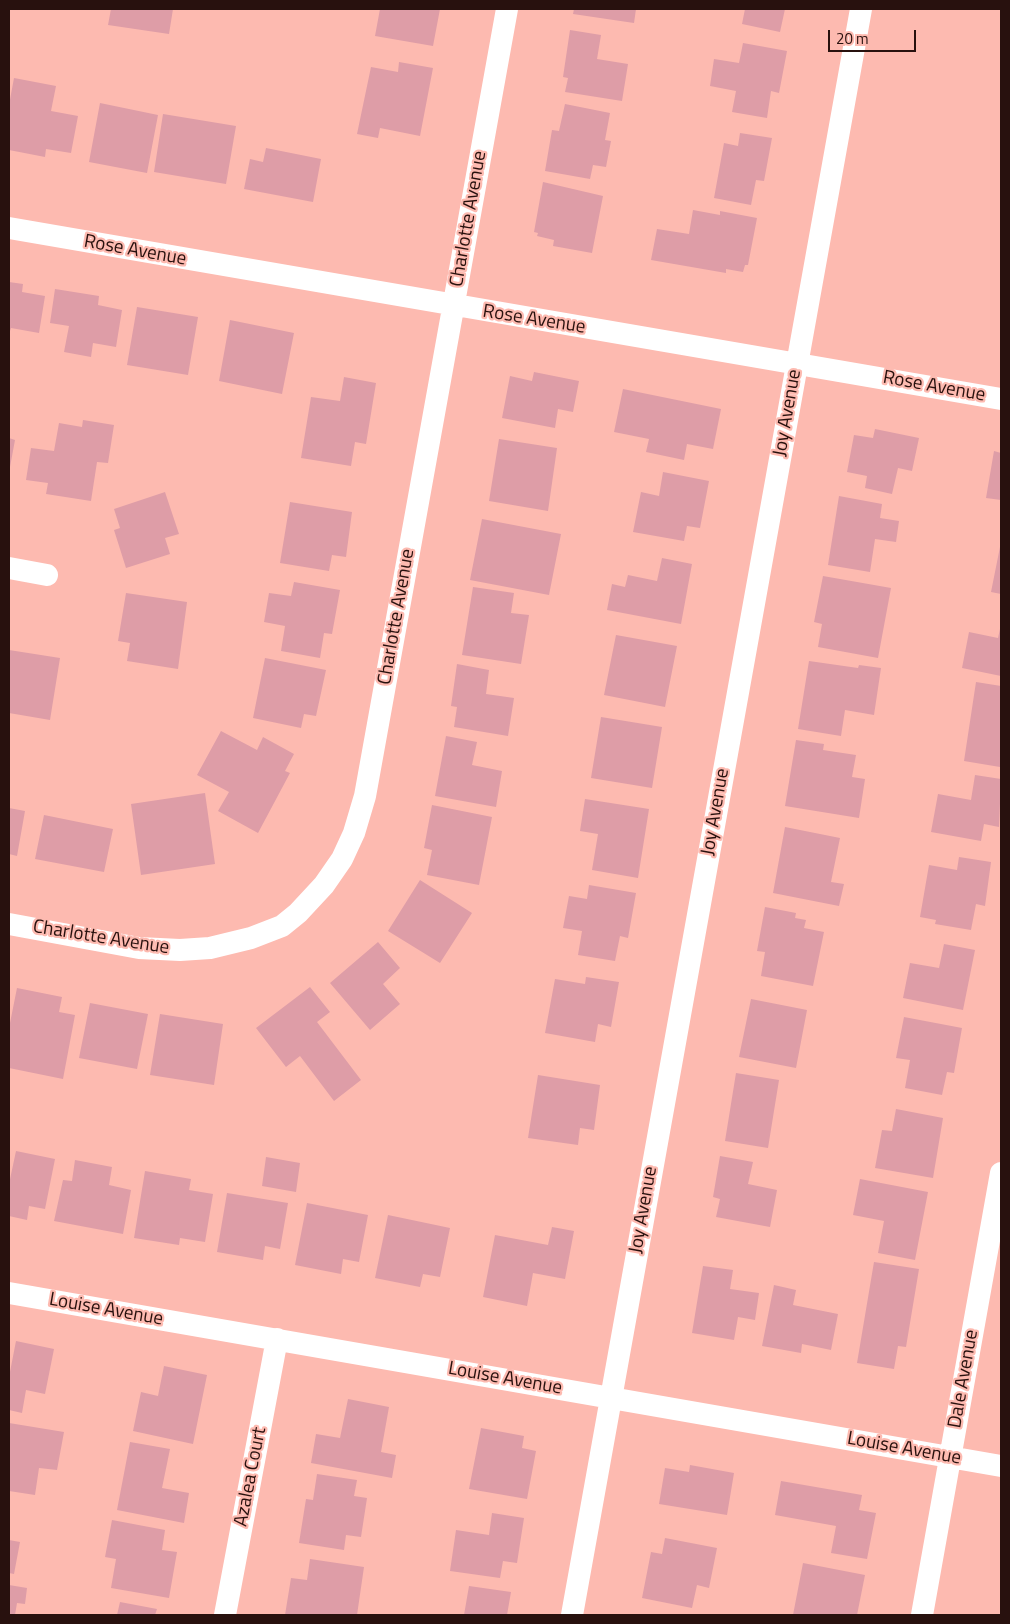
<!DOCTYPE html>
<style>
body{margin:0}
#map{position:relative;width:1010px;height:1624px;overflow:hidden;background:#fdbab0;font-family:"Titillium Web",sans-serif}
canvas{display:block}
.frame{position:absolute;inset:0;border:10px solid #28110e;pointer-events:none}
.scale{position:absolute;left:828px;top:30px;width:88px;height:22px;box-sizing:border-box;border:2px solid #28110e;border-top:0;padding-left:6px;font-size:15px;line-height:18px;white-space:nowrap;color:#28110e;-webkit-text-stroke:4px #fdbab0;paint-order:stroke}
</style>
<div id="map">
<canvas width="1010" height="1624"></canvas>
<div class="frame"></div>
<div class="scale">20 m</div>
</div>
<script>
const c = document.querySelector('canvas').getContext('2d');
c.lineJoin = 'round';
function fill(path, color) { c.fillStyle = color; c.fill(path, 'evenodd'); }
const toPath = rows => new Path2D(rows.map(r => 'M' + r).join(''));
function strokePath(path, color, width, dash) { c.strokeStyle = color; c.lineWidth = width; c.lineCap = dash ? 'butt' : 'round'; c.setLineDash(dash || []); c.stroke(path); }
function write(font, color, halo, rows, align = 'center') {
  c.font = font + ' "Titillium Web",sans-serif'; c.lineWidth = 4.5; c.setLineDash([]); c.textBaseline = 'middle'; c.strokeStyle = halo; c.fillStyle = color; for (const [text, x, y, turn = 0] of rows) {
    c.save(); c.translate(x, y); c.rotate((+turn || 0) * Math.PI / 180); c.textAlign = isNaN(turn) ? turn : align; if (halo) c.strokeText(text, 0, 0); c.fillText(text, 0, 0); c.restore();
  }
}
fill(toPath([
 [111,9,173,9,169,34,108,25],
 [380,9,440,9,433,46,375,36],
 [574,9,636,9,634,23,573,14],
 [745,9,785,9,780,32,742,24],
 [570,30,601,35,597,59,628,64,622,101,565,92,568,78,563,77],
 [743,43,787,51,779,93,771,91,767,118,732,112,736,91,710,86,714,59,739,63],
 [399,62,433,68,420,136,380,128,378,138,357,134,371,67,398,72],
 [14,78,56,86,51,111,78,116,71,153,46,149,45,157,9,150,9,105],
 [100,103,158,115,147,173,89,162],
 [565,104,610,113,605,140,611,141,606,167,593,165,590,179,545,171,552,130,559,131],
 [163,114,236,126,226,184,154,172],
 [740,133,772,138,764,181,756,180,751,205,714,198,724,143,738,146],
 [266,148,321,159,313,202,244,189,250,159,263,162],
 [543,182,603,196,592,253,553,246,554,240,537,236,538,233,534,232],
 [693,210,720,215,720,211,757,218,748,265,745,265,743,272,726,269,726,273,651,260,657,229,689,234],
 [9,282,23,284,22,292,45,296,39,333,11,328,9,334],
 [55,289,99,296,98,305,122,310,116,347,93,343,91,357,64,352,69,326,50,323],
 [137,307,198,317,188,375,127,365],
 [230,320,294,333,282,394,219,381],
 [534,372,579,381,573,412,558,409,555,428,502,418,510,376,532,381],
 [344,377,376,383,366,444,355,442,351,466,301,458,311,397,340,401],
 [623,389,721,409,713,449,687,444,684,460,646,452,649,439,614,432],
 [83,420,114,425,108,463,97,462,91,501,46,494,48,483,26,480,31,448,54,451,59,423,82,427],
 [875,429,919,438,912,471,898,468,892,494,865,488,867,476,847,472,854,435,873,438],
 [9,438,15,440,10,467,9,467],
 [499,439,557,448,548,511,489,501],
 [994,451,1001,453,1001,500,986,498],
 [663,472,709,481,700,528,687,526,684,541,633,532,641,492,659,496],
 [165,492,179,534,165,538,170,554,126,568,114,530,120,528,114,509],
 [839,496,882,504,880,518,899,521,896,542,875,539,870,572,828,565],
 [290,502,352,512,346,557,332,555,329,571,280,563],
 [482,519,561,534,549,595,470,580],
 [1000,547,1001,547,1001,594,991,592],
 [662,558,692,564,681,624,607,610,612,584,625,587,628,575,657,581],
 [823,576,891,588,878,658,818,647,822,624,814,622],
 [294,582,340,590,332,634,324,633,320,658,281,651,285,626,264,622,269,593,291,596],
 [473,587,514,593,511,613,529,615,521,664,462,655],
 [126,593,187,602,178,669,127,661,130,643,118,641],
 [1000,629,1001,676,962,668,969,632,998,638],
 [616,635,677,646,665,707,604,695],
 [9,650,60,658,50,720,9,713],
 [265,658,326,670,316,716,304,714,301,728,253,718],
 [809,661,858,668,859,665,881,668,874,715,845,710,841,736,798,729],
 [457,664,489,670,486,694,514,698,508,736,454,727,457,707,451,706],
 [976,682,1001,686,1000,767,964,761],
 [601,717,662,727,652,788,591,778],
 [221,731,257,750,263,737,294,754,285,771,290,773,258,833,218,811,229,792,197,775],
 [446,736,477,742,472,765,502,771,496,807,435,796],
 [796,740,824,744,823,750,856,755,852,777,865,779,859,818,785,806],
 [975,775,1001,779,999,827,984,824,981,841,931,832,938,794,971,800],
 [205,793,215,864,141,875,131,804],
 [585,799,649,809,638,878,592,870,598,834,580,831],
 [432,805,492,817,479,885,427,875,432,850,424,848],
 [9,808,25,811,17,856,9,854],
 [44,815,113,829,104,872,35,859],
 [785,827,840,838,831,882,844,884,839,906,773,893],
 [959,857,991,862,985,906,976,904,971,930,935,924,936,920,920,917,929,865,957,870],
 [420,880,472,913,440,963,388,931],
 [589,885,636,893,628,938,620,936,615,961,578,955,582,931,563,928,569,896,587,899],
 [765,907,796,913,795,918,806,920,804,928,824,932,813,986,761,976,765,952,757,951],
 [378,942,400,968,383,984,400,1004,370,1030,330,983],
 [944,944,975,950,963,1010,903,998,910,963,939,968],
 [586,977,619,982,611,1027,598,1024,595,1042,545,1033,555,979,585,984],
 [310,987,330,1012,317,1022,361,1080,334,1101,300,1056,286,1067,256,1028],
 [17,988,62,997,59,1012,75,1015,63,1079,9,1068,9,1028],
 [751,999,807,1010,796,1068,739,1057],
 [90,1003,148,1014,137,1069,79,1058],
 [160,1014,223,1024,214,1085,150,1075],
 [904,1017,962,1028,954,1073,947,1072,942,1095,905,1088,910,1060,896,1058],
 [736,1073,779,1080,768,1148,725,1141],
 [538,1075,600,1085,594,1130,580,1128,578,1145,528,1138],
 [896,1109,943,1118,933,1178,875,1168,882,1130,892,1131],
 [16,1151,55,1159,45,1209,29,1206,27,1220,9,1216,9,1184],
 [720,1156,753,1162,748,1184,777,1190,770,1227,716,1217,720,1199,713,1197],
 [266,1157,300,1163,296,1192,262,1186],
 [75,1160,112,1167,109,1185,131,1190,123,1234,54,1221,63,1180,72,1181],
 [145,1171,191,1179,189,1190,213,1194,205,1242,180,1238,179,1245,134,1238],
 [860,1179,928,1192,915,1260,878,1253,884,1221,853,1215],
 [227,1193,288,1203,280,1249,265,1246,263,1260,217,1252],
 [307,1203,368,1215,359,1262,343,1259,341,1274,295,1265],
 [388,1215,450,1228,440,1277,423,1274,420,1287,375,1278],
 [552,1227,574,1231,565,1279,533,1273,527,1306,483,1297,495,1235,548,1245],
 [874,1262,919,1269,906,1347,898,1346,894,1369,857,1363],
 [703,1266,733,1270,730,1289,759,1293,755,1320,738,1317,734,1340,692,1333],
 [774,1285,796,1290,793,1305,838,1314,831,1350,802,1344,801,1353,762,1346],
 [16,1341,54,1349,45,1394,26,1390,22,1413,9,1410,9,1377],
 [164,1366,207,1375,193,1444,133,1431,141,1392,158,1396],
 [348,1399,389,1407,381,1452,396,1455,392,1478,311,1463,316,1434,340,1438],
 [9,1423,64,1432,57,1470,39,1468,35,1495,9,1491],
 [481,1428,524,1436,522,1448,536,1451,527,1499,469,1489],
 [130,1442,170,1449,162,1488,189,1493,184,1523,117,1510],
 [690,1465,734,1473,727,1515,659,1504,665,1468,689,1472],
 [317,1474,357,1480,354,1496,367,1498,361,1537,346,1535,344,1550,299,1543,306,1499,313,1500],
 [781,1481,862,1495,859,1510,876,1513,867,1559,831,1553,836,1526,775,1515],
 [492,1513,524,1518,517,1563,503,1561,500,1578,450,1571,456,1530,489,1535],
 [112,1520,165,1530,162,1550,177,1552,169,1598,111,1588,116,1559,105,1557],
 [665,1538,717,1548,709,1588,697,1585,692,1608,642,1598,651,1552,662,1554],
 [9,1540,20,1542,14,1574,9,1573],
 [310,1559,364,1567,357,1615,285,1615,291,1578,307,1580],
 [803,1563,865,1575,857,1615,793,1615],
 [9,1585,27,1588,25,1604,17,1603,15,1615,9,1615],
 [469,1586,511,1592,507,1615,464,1615],
 [120,1602,157,1609,155,1615,117,1615]
]), '#de9da7');
strokePath(toPath([
 [9,228,1001,399],
 [9,568,47,575],
 [9,924,139,948,180,950,210,948,251,938,282,926,298,913,324,885,342,859,354,833,365,796,507,9],
 [9,1293,1001,1466],
 [225,1615,277,1339],
 [572,1615,861,9],
 [922,1615,1001,1173]
]), '#fff', 22);
write('19px', '#28110e', '#fdbab0', [
 ["Charlotte Avenue",469,219,-80],
 ["Rose Avenue",135,251,10],
 ["Rose Avenue",534,320,9],
 ["Rose Avenue",934,387,10],
 ["Joy Avenue",788,413,-80],
 ["Charlotte Avenue",397,617,-80],
 ["Joy Avenue",716,812,-80],
 ["Charlotte Avenue",101,938,9],
 ["Joy Avenue",644,1210,-80],
 ["Louise Avenue",106,1310,10],
 ["Louise Avenue",505,1379,10],
 ["Dale Avenue",964,1379,-80],
 ["Louise Avenue",904,1449,10],
 ["Azalea Court",251,1477,-79]
]);
</script>
